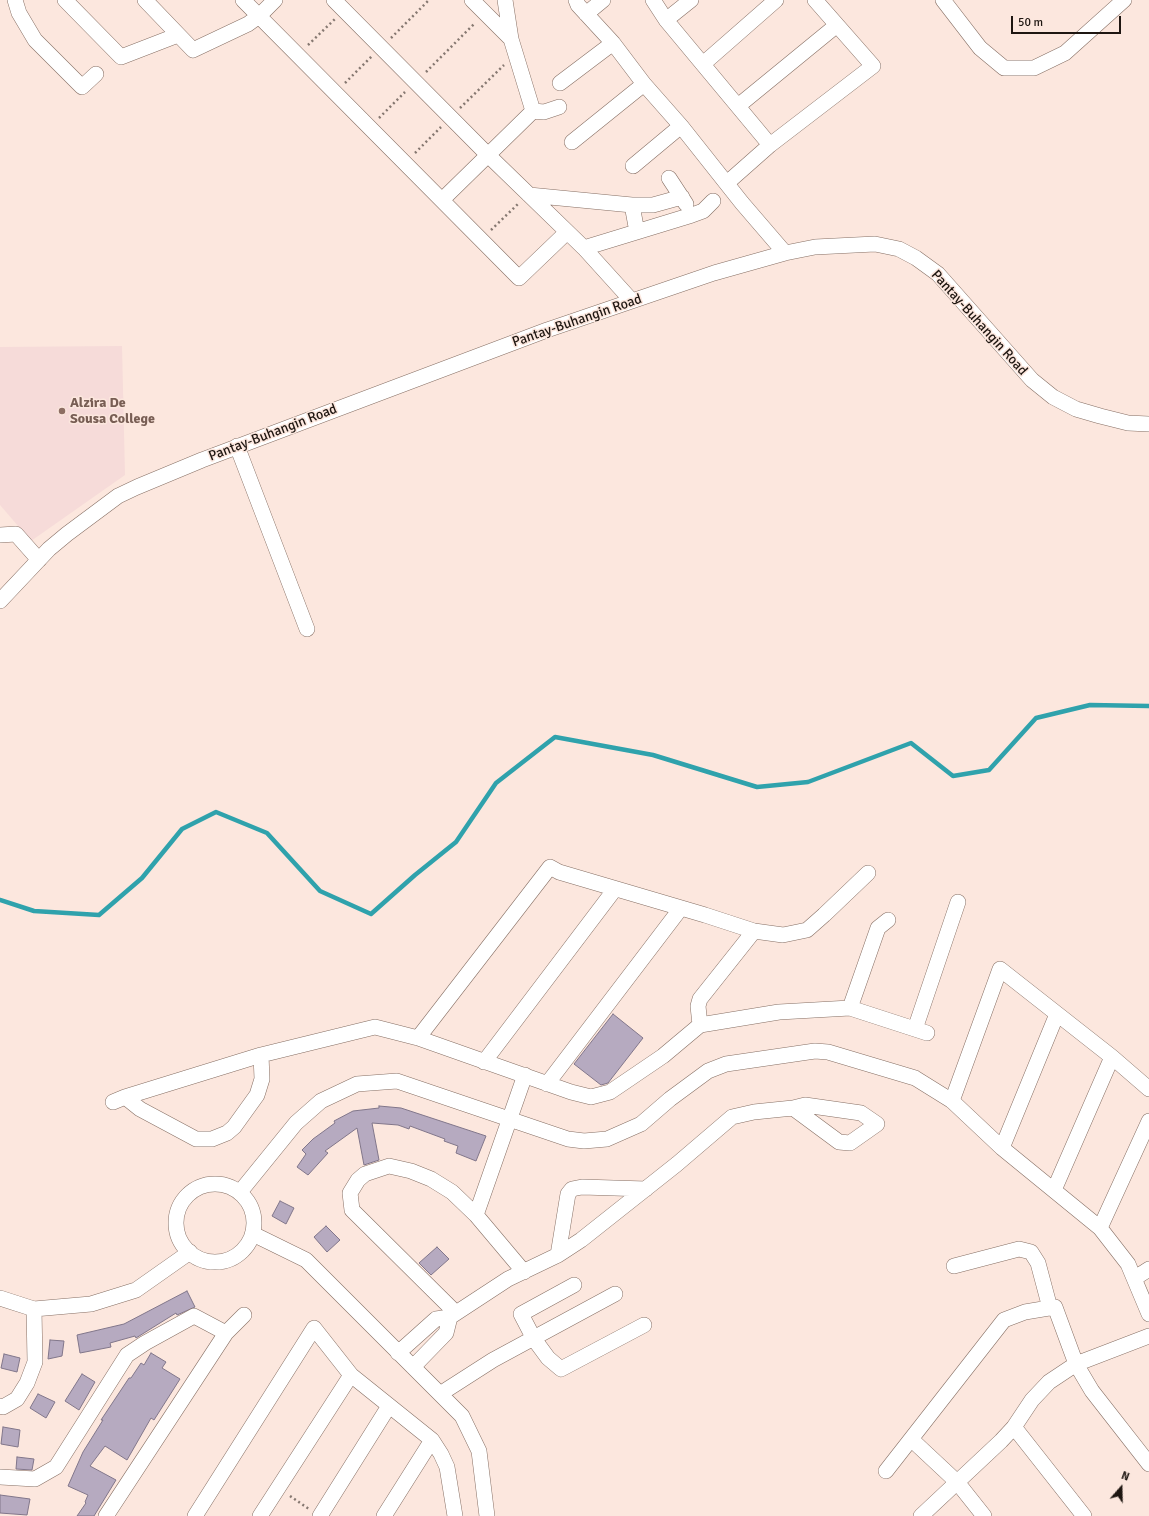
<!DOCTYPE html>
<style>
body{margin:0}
#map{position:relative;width:1149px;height:1516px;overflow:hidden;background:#fce7de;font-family:Signika,sans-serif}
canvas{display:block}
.north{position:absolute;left:1101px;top:1468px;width:40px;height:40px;-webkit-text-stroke:3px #fce7de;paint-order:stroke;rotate:20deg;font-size:11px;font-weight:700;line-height:16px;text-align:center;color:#1e1611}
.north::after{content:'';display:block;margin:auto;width:14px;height:18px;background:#1e1611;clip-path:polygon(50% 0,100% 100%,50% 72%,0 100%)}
.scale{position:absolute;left:1011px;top:16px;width:110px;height:18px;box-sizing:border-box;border:2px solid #1e1611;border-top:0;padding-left:5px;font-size:12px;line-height:14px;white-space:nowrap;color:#1e1611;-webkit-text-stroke:3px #fce7de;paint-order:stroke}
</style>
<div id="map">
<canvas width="1149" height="1516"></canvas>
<div class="north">N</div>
<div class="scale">50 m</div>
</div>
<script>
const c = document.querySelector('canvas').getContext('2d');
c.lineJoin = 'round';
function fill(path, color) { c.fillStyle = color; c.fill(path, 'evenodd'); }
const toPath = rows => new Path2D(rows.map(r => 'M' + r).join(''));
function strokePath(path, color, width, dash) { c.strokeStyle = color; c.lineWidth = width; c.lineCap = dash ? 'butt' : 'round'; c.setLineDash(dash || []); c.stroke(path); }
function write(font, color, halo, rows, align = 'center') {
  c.font = font + ' Signika,sans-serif'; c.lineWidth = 3; c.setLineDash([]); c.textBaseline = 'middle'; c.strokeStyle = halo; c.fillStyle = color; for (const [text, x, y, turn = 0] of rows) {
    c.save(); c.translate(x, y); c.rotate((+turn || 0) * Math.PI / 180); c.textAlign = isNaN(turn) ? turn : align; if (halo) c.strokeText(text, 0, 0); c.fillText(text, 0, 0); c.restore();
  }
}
fill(toPath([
 [122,346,125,475,31,541,0,505,0,347]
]), '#f6dbd9');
strokePath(toPath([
 [0,900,34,911,99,915,142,878,182,829,216,812,267,833,320,891,371,914,415,875,456,842,496,783,555,737,653,755,757,787,808,782,911,743,953,776,989,770,1036,718,1090,705,1149,706]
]), '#2fa2ac', 4.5);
const building = toPath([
 [613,1014,643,1038,608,1083,601,1085,574,1064,613,1014],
 [379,1106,401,1108,486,1136,476,1161,456,1153,458,1146,444,1141,445,1139,410,1126,409,1129,398,1125,372,1123,379,1160,364,1165,357,1128,325,1151,328,1153,308,1175,297,1167,306,1154,302,1150,313,1139,335,1123,334,1121,353,1111,379,1108,379,1106],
 [280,1201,294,1208,286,1224,272,1216,280,1201],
 [326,1226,340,1240,327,1252,314,1237,326,1226],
 [437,1247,449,1259,431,1275,419,1263,437,1247],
 [187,1291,195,1307,177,1315,176,1313,136,1338,135,1336,110,1343,111,1347,80,1353,77,1335,124,1324,187,1291],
 [50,1340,64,1341,62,1356,48,1359,50,1340],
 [151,1353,166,1362,162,1368,180,1379,154,1420,151,1418,127,1460,105,1446,90,1466,116,1480,94,1516,77,1516,86,1503,85,1502,88,1495,68,1486,83,1452,103,1420,101,1420,129,1378,131,1378,141,1363,144,1365,151,1353],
 [4,1354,20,1358,17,1372,1,1368,4,1354],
 [82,1374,95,1382,79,1410,65,1401,82,1374],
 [38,1394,55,1402,46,1418,30,1408,38,1394],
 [3,1427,20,1430,18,1447,1,1444,3,1427],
 [17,1457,34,1459,32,1470,16,1469,17,1457],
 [0,1495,30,1499,27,1515,0,1513,0,1495]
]);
fill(building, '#b6aac0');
strokePath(building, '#81768a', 1);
const minor = toPath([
 [15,0,19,13,35,40,82,87,96,74],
 [65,0,121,57,178,35],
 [145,0,193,50,248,24,259,16,275,0],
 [243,0,519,278,567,232],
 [334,0,488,155,584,248,632,301],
 [472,0,511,39],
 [505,0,511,39,533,111],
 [653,0,666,20,770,145,873,66,815,0],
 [943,0,980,48,1004,68,1034,68,1065,53,1124,0],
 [586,14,603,0],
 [666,20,691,0],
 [613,43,644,84],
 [703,64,776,0],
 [560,83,613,43,578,5,576,0],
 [738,106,837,25],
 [681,126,742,203,785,253],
 [572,142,644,84,681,126,633,166],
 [669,178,686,204],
 [727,183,770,145],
 [529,195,632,205,653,205,682,197],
 [442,200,533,111,544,112,559,107],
 [632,205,637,232],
 [584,248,692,215,703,211,713,201],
 [237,446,307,629],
 [0,535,16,534,39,560],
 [0,601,49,549,67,534,118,496,137,487,202,460,547,330,714,273,785,253,815,247,875,244,899,249,916,258,938,274,1032,380,1053,397,1076,409,1100,416,1128,423,1149,424],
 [850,1008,878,928,888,920],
 [700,1025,698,1006,700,999,754,931],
 [915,1029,958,902],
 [418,1038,550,867,559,872,705,915,754,931,783,935,807,930,824,915,868,873],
 [484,1062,615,889],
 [547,1084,681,908],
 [125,1097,140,1109,196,1139,212,1139,227,1133,234,1127,257,1095,262,1079,261,1055],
 [952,1101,1000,969,1112,1057,1149,1089],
 [113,1102,125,1097,261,1055,375,1027,418,1038,571,1092,591,1097,610,1092,663,1056,700,1025,779,1012,850,1008,927,1033],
 [1002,1148,1057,1014],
 '176 1223a39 39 0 1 1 78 0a39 39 0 1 1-78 0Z',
 [1054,1190,1112,1057],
 [240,1192,296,1123,321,1101,357,1084,397,1081,568,1139,584,1141,607,1139,641,1124,670,1099,708,1071,726,1064,815,1051,828,1052,915,1078,952,1101,1002,1148,1100,1228,1128,1264,1149,1314],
 [476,1215,525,1075],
 [1100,1228,1149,1121],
 [253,1234,306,1260,462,1416,479,1451,487,1516],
 [558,1255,568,1194,572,1189,582,1187,646,1189],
 [954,1266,1019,1249,1031,1252,1038,1263,1050,1308],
 [1135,1278,1149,1269],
 [574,1285,521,1314,534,1339,548,1358,561,1369,644,1325],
 [0,1298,34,1309,91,1304,136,1290,190,1252],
 [456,1313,352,1210,350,1193,358,1180,365,1174,389,1166,411,1171,431,1179,452,1192,476,1215,524,1272],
 [398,1353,436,1319,450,1317,508,1279,558,1255,581,1240,677,1164,732,1117,754,1112,793,1108,805,1105,861,1113,877,1124,850,1143,839,1142,793,1108],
 [413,1367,446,1333,450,1317],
 [440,1394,493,1360,615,1294],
 [0,1406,3,1407,17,1399,27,1383,35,1362,34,1309],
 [1014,1427,1084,1516],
 [911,1439,957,1482,984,1516],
 [886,1471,1004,1320,1025,1312,1055,1307,1076,1364,1092,1391,1149,1464],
 [0,1477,35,1479,56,1467,127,1355,145,1343,194,1316,226,1333],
 [106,1516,226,1333,244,1315],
 [195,1516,314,1328,351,1375,432,1440,441,1454,447,1467,455,1516],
 [260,1516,351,1375],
 [320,1516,389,1406],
 [384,1516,432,1440],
 [921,1516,1001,1441,1014,1427,1032,1400,1049,1382,1076,1364,1149,1336]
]);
strokePath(minor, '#866f64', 16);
strokePath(toPath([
 [391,38,429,0],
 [308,45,335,19],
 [426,72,475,23],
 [345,83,372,56],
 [460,108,504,65],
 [379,118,405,92],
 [415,153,441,127],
 [491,230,518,204],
 [290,1496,309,1509]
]), '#867871', 2.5, [2, 3]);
strokePath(minor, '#fff', 15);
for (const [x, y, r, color] of [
 [62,411,4,"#8d6e63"]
]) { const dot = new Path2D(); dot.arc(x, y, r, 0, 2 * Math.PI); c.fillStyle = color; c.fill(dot); strokePath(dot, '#fce7de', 1.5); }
write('14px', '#1e1611', '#fce7de', [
 ["Pantay-Buhangin Road",577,321,-19],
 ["Pantay-Buhangin Road",979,323,48],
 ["Pantay-Buhangin Road",273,433,-21]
]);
write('bold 14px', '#785e54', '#fce7de', [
 ["Alzira De",70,403],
 ["Sousa College",70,419]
], 'left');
</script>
